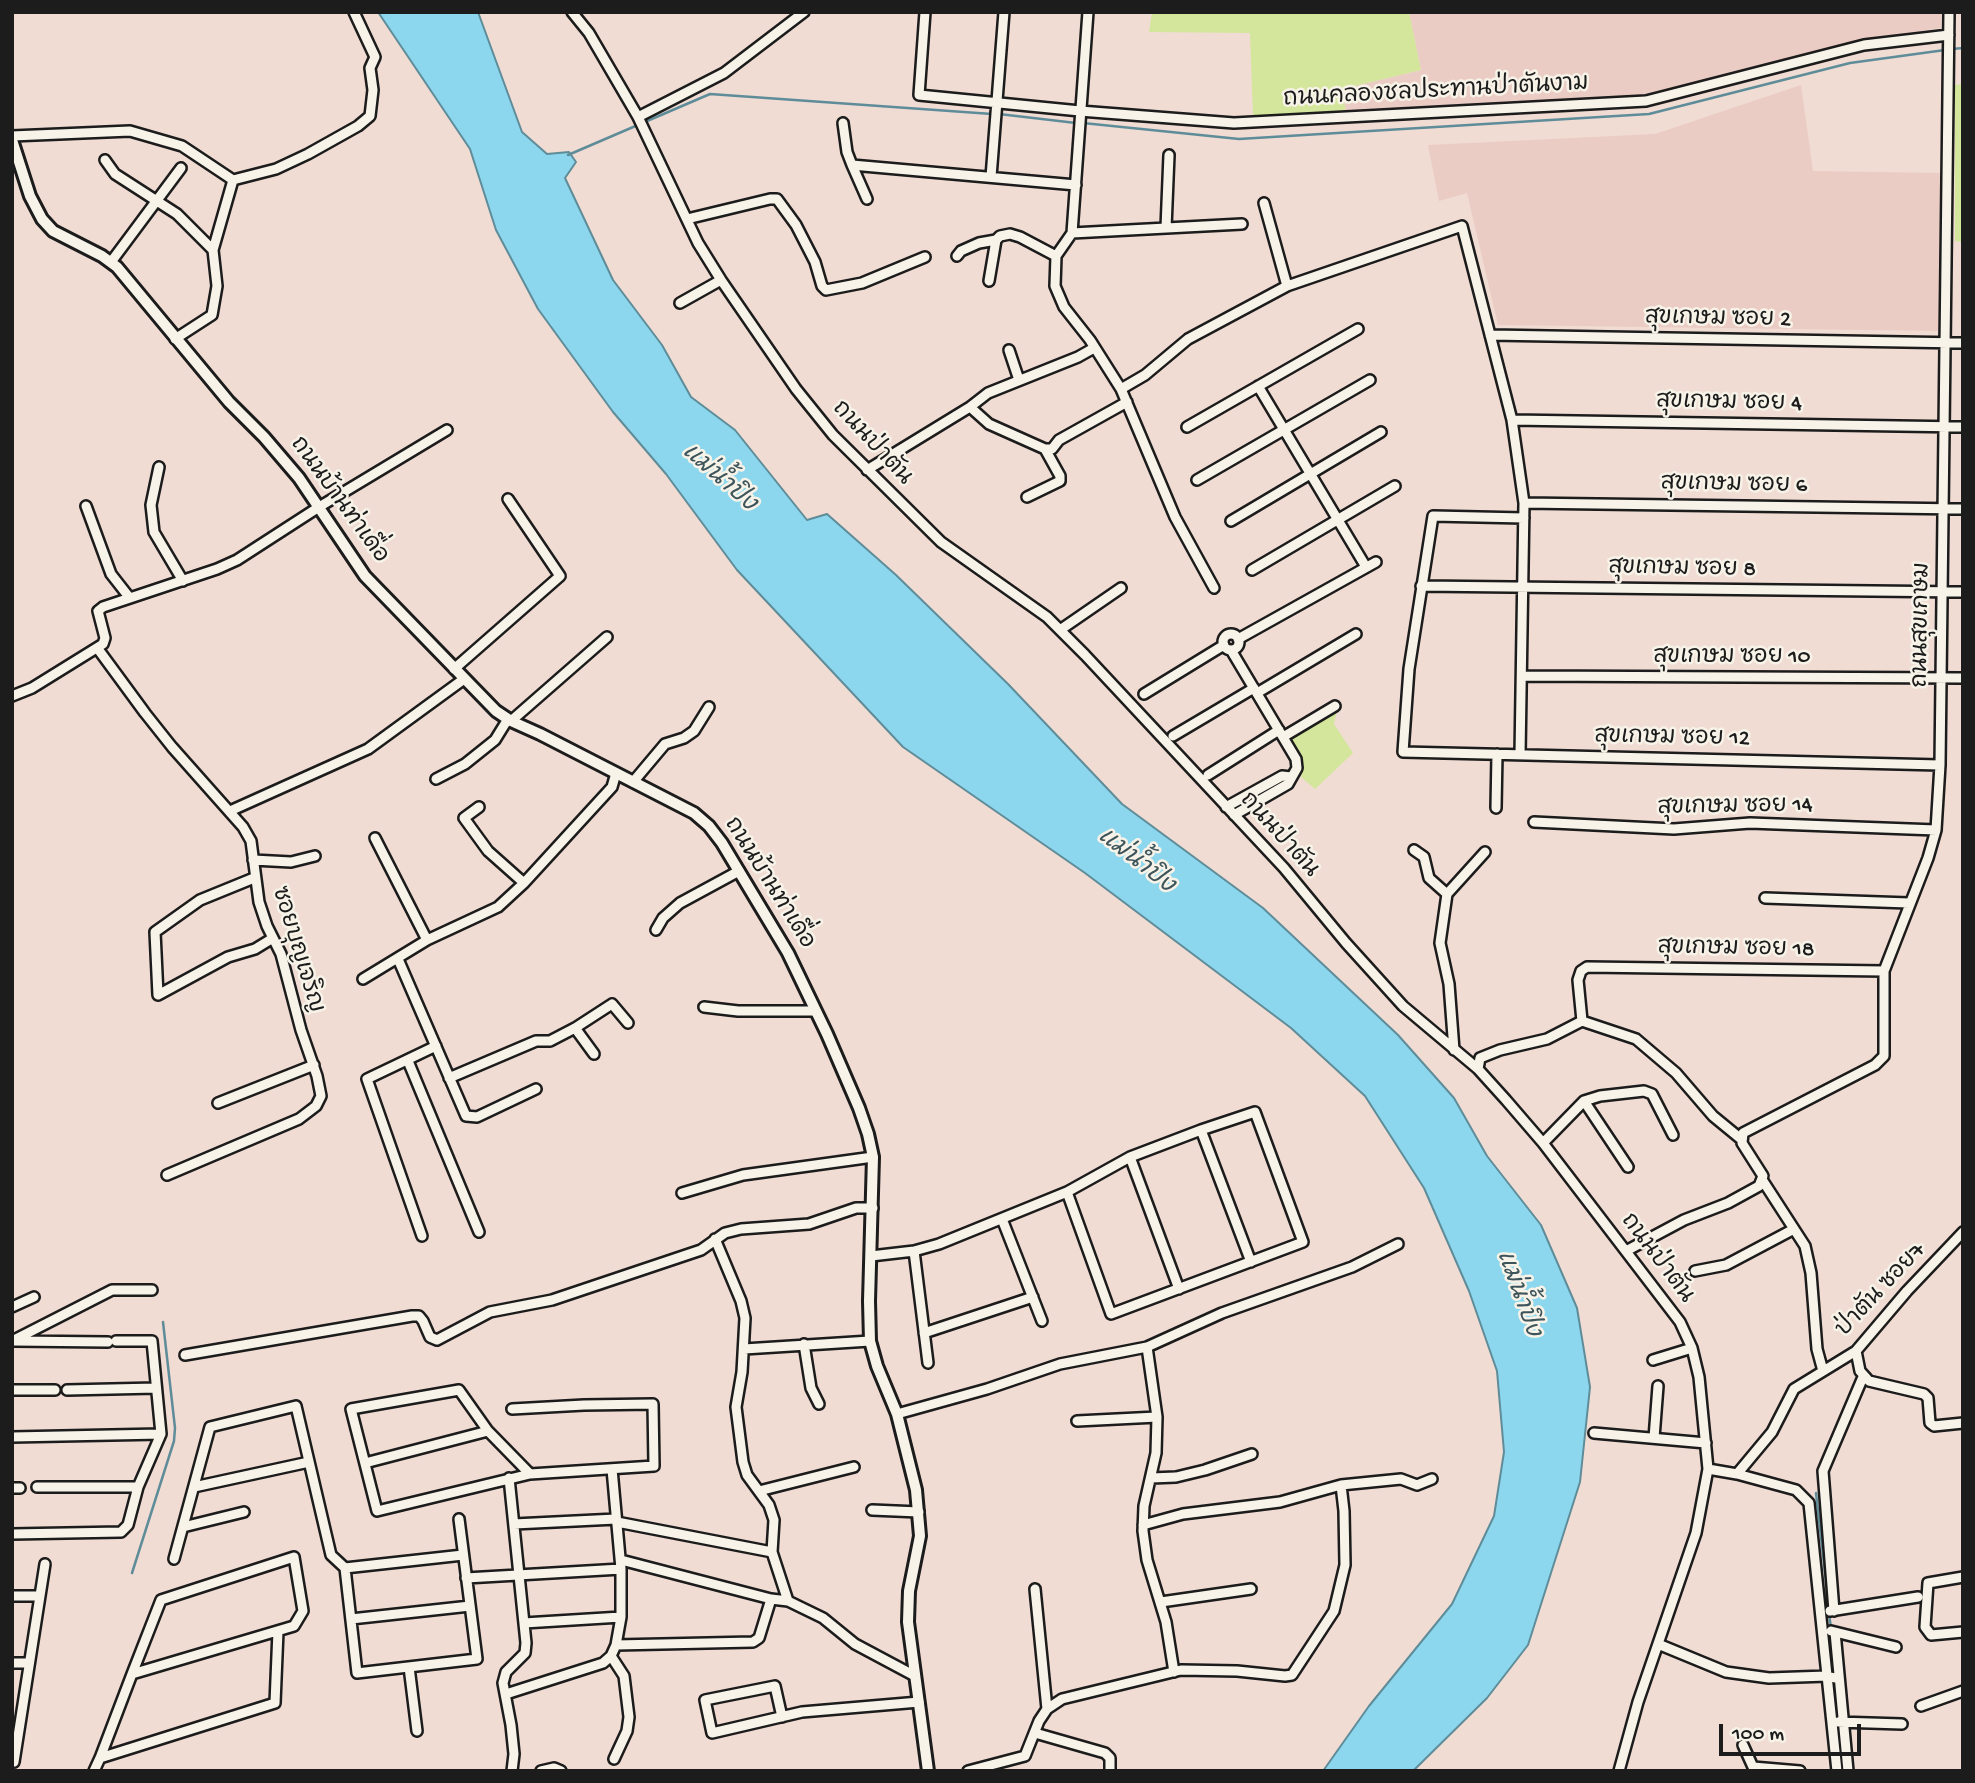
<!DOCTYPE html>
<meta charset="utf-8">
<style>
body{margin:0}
#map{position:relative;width:1975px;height:1783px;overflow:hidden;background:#f0dcd3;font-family:"Gochi Hand",sans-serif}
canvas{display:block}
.frame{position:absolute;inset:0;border:14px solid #1c1c1c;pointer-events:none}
.scale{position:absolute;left:1719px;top:1724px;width:142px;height:32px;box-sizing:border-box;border:4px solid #1c1c1c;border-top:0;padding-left:9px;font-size:21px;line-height:24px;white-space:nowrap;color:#1c1c1c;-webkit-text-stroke:5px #f7f3e8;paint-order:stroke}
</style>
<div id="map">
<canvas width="1975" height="1783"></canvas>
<div class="frame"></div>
<div class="scale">100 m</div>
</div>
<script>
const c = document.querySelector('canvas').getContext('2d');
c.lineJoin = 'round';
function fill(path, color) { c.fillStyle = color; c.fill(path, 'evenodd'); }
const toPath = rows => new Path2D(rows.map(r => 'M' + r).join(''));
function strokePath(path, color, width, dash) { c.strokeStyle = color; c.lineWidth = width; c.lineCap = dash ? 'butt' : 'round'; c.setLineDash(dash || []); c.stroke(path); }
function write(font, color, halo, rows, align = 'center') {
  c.font = font + ' "Gochi Hand","Playpen Sans Thai",sans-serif'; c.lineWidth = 5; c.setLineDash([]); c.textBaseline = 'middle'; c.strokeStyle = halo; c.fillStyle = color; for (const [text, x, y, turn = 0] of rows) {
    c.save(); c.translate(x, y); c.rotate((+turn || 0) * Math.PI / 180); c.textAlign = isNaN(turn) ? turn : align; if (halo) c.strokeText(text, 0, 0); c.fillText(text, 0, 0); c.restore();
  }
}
fill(toPath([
 [1409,12,1941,12,1941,28,1865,40,1638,98,1346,112,1342,89,1421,70],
 [1801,85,1813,171,1940,173,1939,331,1498,325,1467,193,1439,201,1428,145,1655,134]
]), '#ebccc4');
fill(toPath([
 [1152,12,1409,12,1421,70,1342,89,1346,112,1253,117,1250,33,1149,32],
 [1963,84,1963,242,1955,241,1955,85],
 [1337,710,1334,724,1353,753,1315,789,1301,777,1303,762,1290,739]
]), '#d3e69b');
const water = toPath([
 [378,12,478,12,522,132,547,154,569,152,576,162,565,178,613,280,662,345,691,397,735,430,807,520,827,514,896,575,1008,684,1122,804,1263,908,1398,1035,1454,1098,1487,1156,1541,1225,1577,1308,1590,1387,1580,1482,1528,1645,1487,1698,1413,1771,1323,1771,1369,1706,1452,1604,1494,1516,1504,1452,1497,1371,1469,1291,1424,1188,1365,1096,1291,1028,1085,873,903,747,737,570,666,474,613,412,538,309,496,230,470,149,378,12]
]);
fill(water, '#8cd7ed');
strokePath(water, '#5f8c99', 2);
strokePath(toPath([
 [1952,49,1963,48],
 [999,114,1076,123],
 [1083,123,1239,139,1649,114,1850,63,1945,50],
 [568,155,710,94,992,114],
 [1816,1493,1829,1607],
 [132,1573,174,1441,175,1428,163,1322],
 [1829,1614,1831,1628]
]), '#5f8c99', 2.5);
const minor = toPath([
 [572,12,589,33,638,117,698,243,721,280,796,389,833,435,941,542,1047,617,1085,655,1284,868,1346,943,1403,1006,1478,1069,1506,1100,1543,1143,1680,1322,1692,1348,1699,1377,1708,1469,1696,1533,1638,1702,1619,1771],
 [925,12,919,95,1080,111,1234,123,1646,101,1864,45,1949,35],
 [1088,12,1072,233,1056,256,1055,286,1064,307,1090,340,1121,389,1175,517,1214,588],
 [638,117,724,73,804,12],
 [843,123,847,152,852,165],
 [12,136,130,131,182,146,233,180],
 [105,160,115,174,177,214,213,250],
 [991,177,1004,12],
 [867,199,852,165,1076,185],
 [1264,203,1287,286],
 [687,219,770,199,777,199,796,225,815,262,822,286,826,290,862,283,925,257],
 [1166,228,1169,155],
 [1072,233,1242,224],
 [957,256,961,251,979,243,996,240],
 [111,262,181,168],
 [989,281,996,240,1000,236,1010,234,1020,237,1056,256],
 [680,303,721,280],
 [1490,335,1963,343],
 [175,339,212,315,217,286,213,250,233,180,276,169,308,154,358,126,370,116,373,90,370,68,375,57,354,12],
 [1009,350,1019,380],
 [1258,386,1366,567],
 [1121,389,1145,375,1188,339,1287,286,1462,226,1512,420,1524,503,1520,755],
 [970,407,989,424,1045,449,1052,449,1059,440,1127,402],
 [1512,420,1963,427],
 [1187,427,1358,329],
 [159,467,151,505,154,532,183,581],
 [867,470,970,407,988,393,1078,357,1094,348],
 [1197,480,1370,380],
 [1027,497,1060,481,1060,476,1045,449],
 [1524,503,1963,509],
 [86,506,111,574,129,597],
 [1524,518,1433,516,1409,669,1403,752,1940,765],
 [1231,521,1381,432],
 [1252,570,1395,486],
 [1421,586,1963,592],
 [1060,630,1121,588],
 '1223 642a8 8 0 1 1 16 0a8 8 0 1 1-16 0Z',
 [1238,639,1376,562],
 [98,649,145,713,172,747,243,827,251,841,259,902,267,926,281,954,301,1030,317,1076,321,1096,316,1106,299,1119,167,1175],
 [1231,650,1296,759,1297,768,1288,784,1234,815],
 [454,669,560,576,508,499],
 [1522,676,1963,678],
 [1257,693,1356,634],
 [1144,694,1224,645],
 [12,696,32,688,103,644,105,638,98,611,103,607,217,569,237,560,319,507,447,430],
 [511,721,607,637],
 [1173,736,1254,688],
 [1283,737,1335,706],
 [1208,775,1279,730],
 [436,779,465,764,495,740,508,719],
 [633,782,665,744,684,738,694,731,709,707],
 [479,807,464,818,488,851,524,883],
 [1226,807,1282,776,1291,777],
 [1496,808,1497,754],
 [230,811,368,749,464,679],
 [1534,822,1674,829,1750,823,1936,830],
 [375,838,427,940],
 [1414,850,1424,857,1429,878,1447,894],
 [253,860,291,862,315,856],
 [254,878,200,900,155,932,158,995,228,957,255,949,273,938],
 [1765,898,1909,903],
 [656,930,663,918,680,903,739,871],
 [398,959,466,1116,477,1117,536,1089],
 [363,979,427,940,498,907,524,883,612,787,616,773],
 [704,1007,738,1011,816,1011],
 [1582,1021,1636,1039,1676,1073,1713,1116,1741,1139],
 [575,1028,594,1054],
 [1454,1050,1449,984,1440,943,1447,894,1485,852],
 [408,1061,479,1232],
 [1478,1069,1480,1058,1500,1050,1547,1039,1582,1021,1578,980,1581,971,1587,967,1884,971],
 [449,1078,536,1041,550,1041,575,1028,612,1004,628,1023],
 [1584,1101,1600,1096,1644,1091,1652,1094,1673,1135],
 [218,1103,314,1065],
 [1201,1130,1251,1262],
 [1543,1143,1584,1101,1628,1167],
 [1130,1157,1179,1289],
 [1763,1181,1805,1246,1811,1273,1817,1349,1823,1371],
 [682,1193,743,1175,873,1157],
 [1002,1219,1042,1321],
 [422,1236,367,1079,436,1046],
 [715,1239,741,1301,745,1318,742,1372,736,1407,743,1462,747,1475,769,1505,774,1520,772,1552],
 [914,1251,928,1363],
 [1626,1251,1684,1220,1728,1203,1759,1186,1763,1176,1742,1143,1743,1133,1875,1065,1884,1056,1884,971,1928,858,1936,830,1940,765,1949,12],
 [871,1256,914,1251,939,1244,1067,1192,1130,1157,1201,1130,1255,1112,1303,1242,1111,1314,1067,1192],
 [1695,1271,1726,1265,1794,1229],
 [12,1307,34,1297],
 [924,1333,1033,1297],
 [12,1341,112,1290,152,1290],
 [14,1341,108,1342],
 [804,1344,811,1388,819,1404],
 [1147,1347,1157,1417,1156,1453,1144,1506,1143,1531,1147,1560,1166,1622,1174,1672],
 [744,1349,870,1341],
 [1856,1351,1860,1371,1869,1381,1924,1394,1928,1398,1930,1423,1934,1426,1963,1423],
 [185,1355,412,1316,419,1316,423,1321,430,1337,437,1340,490,1312,552,1300,701,1250,725,1233,741,1229,809,1224,856,1208,873,1208],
 [1653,1360,1692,1348],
 [12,1390,55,1390],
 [67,1390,156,1388],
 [512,1409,584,1405,653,1404,654,1466,530,1474,377,1511,351,1409,459,1390,488,1431,530,1474],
 [897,1414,987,1389,1060,1364,1147,1347,1222,1313,1352,1267,1398,1244],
 [1077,1421,1157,1417],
 [1594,1433,1706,1443],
 [12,1437,161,1434],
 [1654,1438,1658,1386],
 [365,1463,488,1431],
 [1708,1469,1737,1474,1772,1432,1794,1389,1856,1351,1907,1291,1963,1232],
 [1737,1474,1796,1490,1809,1503,1837,1771],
 [509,1478,526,1643,525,1653,506,1672,503,1683,511,1725,514,1754,512,1771],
 [1151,1478,1176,1477,1205,1470,1252,1454],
 [37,1487,138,1487],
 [194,1487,309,1462],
 [12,1488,20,1488],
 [759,1491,854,1467],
 [872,1510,919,1512],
 [617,1522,772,1552,788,1601],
 [514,1524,616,1519],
 [1143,1525,1183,1514,1280,1502,1341,1485,1401,1479,1417,1485,1432,1479],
 [183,1527,244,1512],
 [12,1534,121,1532,128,1525,138,1487,161,1434,152,1341,116,1341],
 [174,1559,210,1427,296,1406,331,1555,345,1568,463,1555],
 [621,1560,771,1599,788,1601,823,1618,855,1644,915,1676],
 [345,1568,357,1673,477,1659,459,1519],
 [1963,1577,1928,1583,1925,1627,1931,1635,1963,1632],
 [466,1578,621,1569],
 [1035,1589,1047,1709],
 [12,1596,40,1596],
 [1161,1602,1251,1589],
 [1830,1611,1918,1597],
 [1834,1611,1823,1471,1863,1377],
 [351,1619,470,1606],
 [524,1623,621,1617],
 [1831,1631,1896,1647],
 [1835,1632,1848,1771],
 [1658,1644,1726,1672,1769,1678,1827,1676,1839,1679],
 [616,1645,753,1642,759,1638,771,1599],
 [611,1656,624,1676,629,1717,627,1731,614,1759],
 [12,1663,29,1663],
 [409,1667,417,1731],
 [506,1694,603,1663,611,1656,616,1645,621,1617,621,1569,612,1469],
 [1921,1706,1963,1691],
 [782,1717,775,1686,705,1700,712,1733,802,1712,919,1702],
 [1838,1722,1902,1724],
 [1035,1733,1105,1753,1110,1758,1110,1771],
 [1743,1745,1753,1767,1800,1771],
 [100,1758,275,1703,278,1631],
 [14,1762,45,1564],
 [94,1771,100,1758,132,1674,161,1600,294,1557,303,1611,294,1626,132,1674],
 [541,1771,554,1768,561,1771],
 [968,1771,1025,1756,1039,1721,1047,1709,1062,1699,1181,1670,1237,1671,1285,1676,1292,1675,1334,1611,1345,1565,1344,1511,1341,1485]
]);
const tertiary = toPath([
 [12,140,30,196,42,219,53,231,102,256,117,267,229,402,264,437,299,478,365,576,496,711,511,721,540,734,694,813,709,826,722,843,788,953,827,1034,859,1108,868,1134,873,1157,869,1301,870,1341,877,1366,897,1414,916,1490,920,1536,909,1591,908,1622,928,1771]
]);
strokePath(minor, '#1c1c1c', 14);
strokePath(tertiary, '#1c1c1c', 16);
strokePath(minor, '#f7f3e8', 9);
strokePath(tertiary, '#f7f3e8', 10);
write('23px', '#1c1c1c', '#f7f3e8', [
 ["ถนนคลองชลประทานป่าตันงาม",1436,93,-3],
 ["สุขเกษม ซอย 2",1718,320,1],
 ["สุขเกษม ซอย 4",1729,404,1],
 ["ถนนป่าตัน",871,444,47],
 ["สุขเกษม ซอย 6",1734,486,1],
 ["ถนนบ้านท่าเดื่อ",338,501,54],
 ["สุขเกษม ซอย 8",1682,570,1],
 ["ถนนสุขเกษม",1923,625,-89],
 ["สุขเกษม ซอย 10",1732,658],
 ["สุขเกษม ซอย 12",1672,739,1],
 ["สุขเกษม ซอย 14",1735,808,-1],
 ["ถนนป่าตัน",1278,836,48],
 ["ถนนบ้านท่าเดื่อ",768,884,58],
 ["ซอยบุญเจริญ",296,950,73],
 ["สุขเกษม ซอย 18",1736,950,1],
 ["ถนนป่าตัน",1656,1259,53],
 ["ป่าตัน ซอย7",1882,1291,-47]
]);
write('italic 24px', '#3e545b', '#f7f3e8', [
 ["แม่น้ำปิง",718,479,41],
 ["แม่น้ำปิง",1135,862,38],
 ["แม่น้ำปิง",1517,1294,70]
]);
</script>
